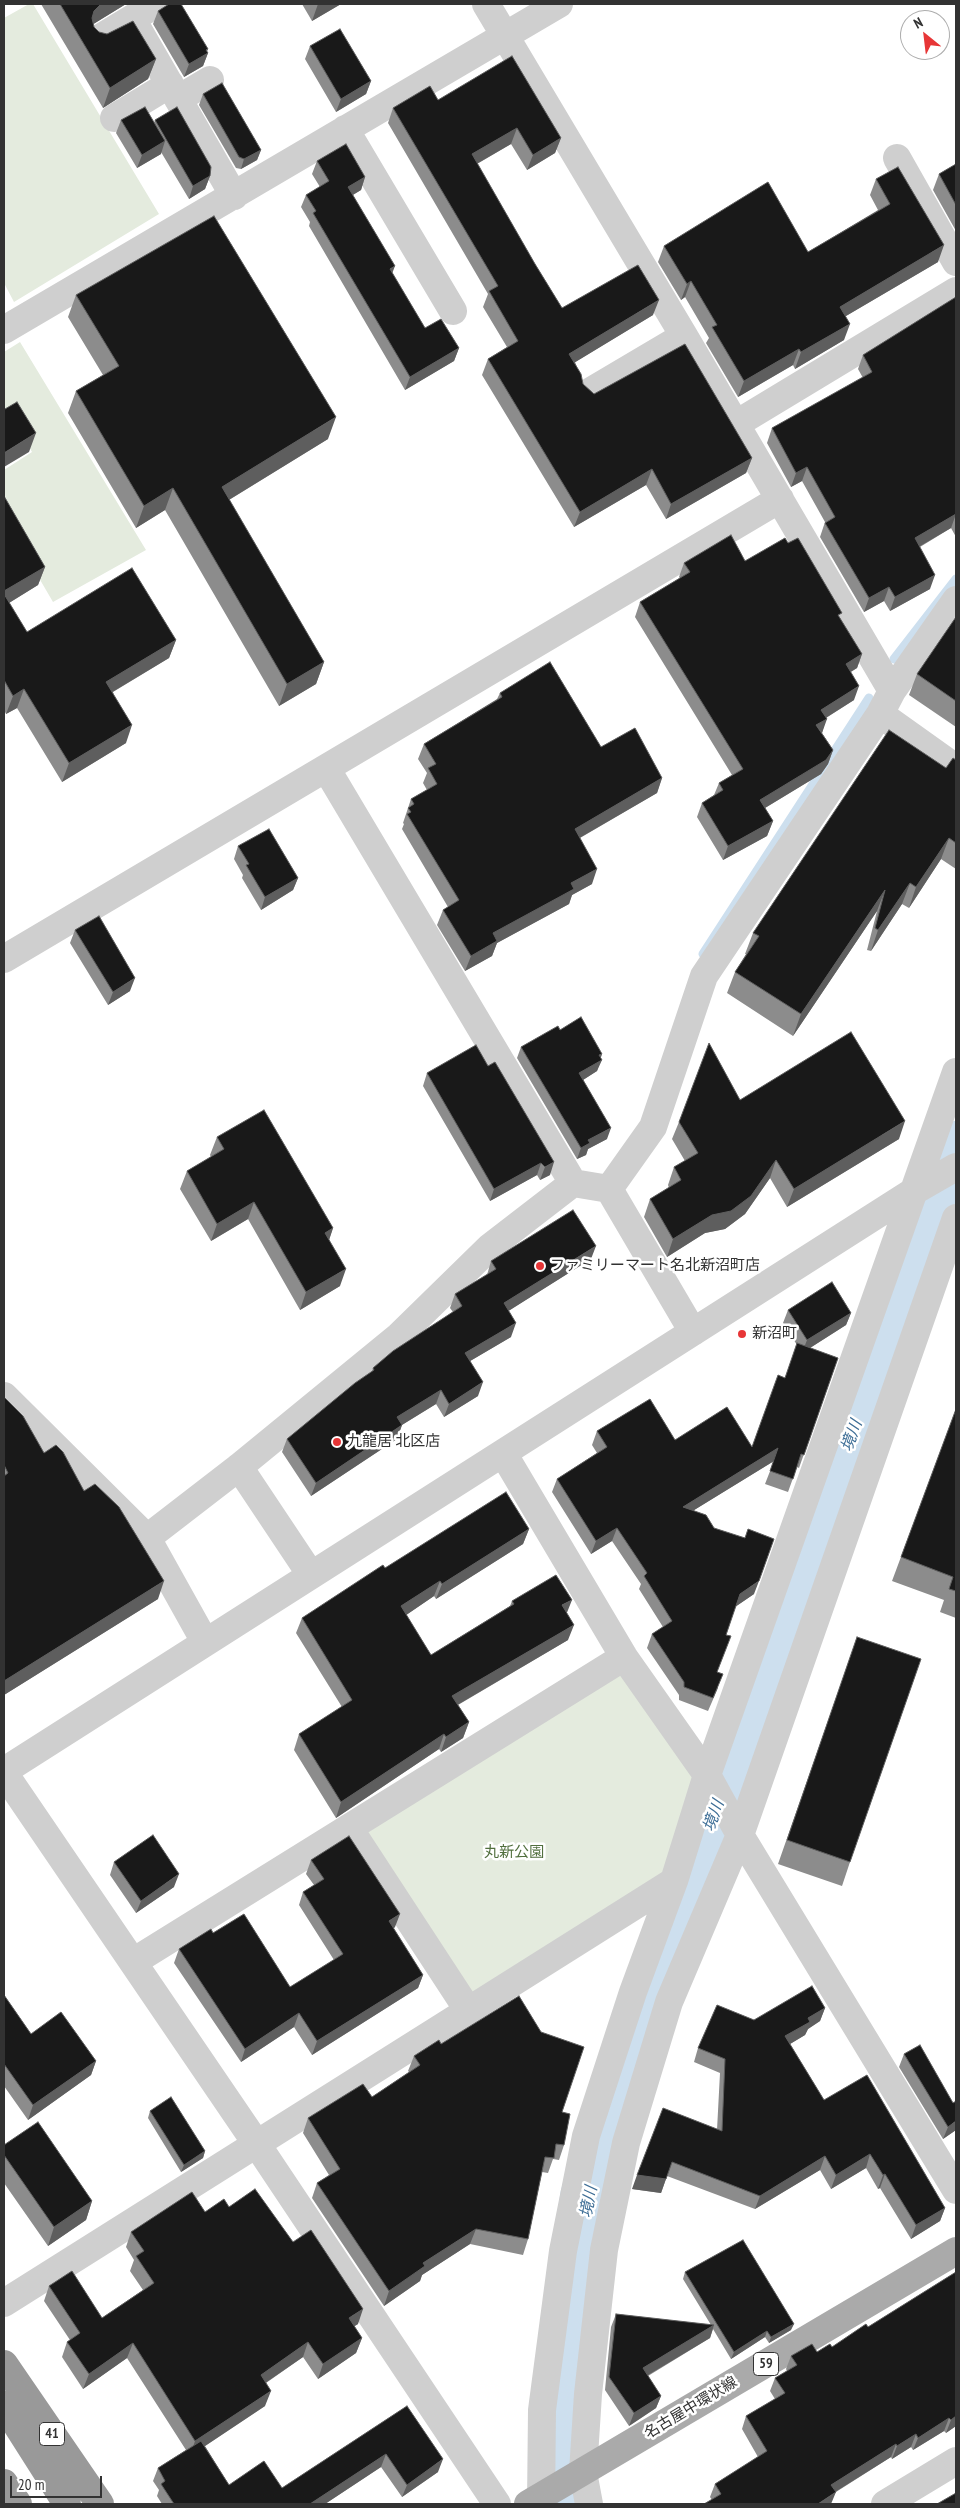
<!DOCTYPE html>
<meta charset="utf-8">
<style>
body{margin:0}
#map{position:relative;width:960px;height:2508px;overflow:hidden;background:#fff;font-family:"PT Sans Narrow",sans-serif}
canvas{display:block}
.frame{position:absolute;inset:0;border:5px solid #323232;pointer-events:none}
.north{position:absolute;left:900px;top:10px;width:50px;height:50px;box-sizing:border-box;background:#fff;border:1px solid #adadad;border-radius:50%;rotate:331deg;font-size:14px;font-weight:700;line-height:20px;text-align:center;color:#323232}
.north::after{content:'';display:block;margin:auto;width:18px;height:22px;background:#e73637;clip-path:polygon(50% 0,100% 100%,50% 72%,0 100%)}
.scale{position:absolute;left:10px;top:2476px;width:92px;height:22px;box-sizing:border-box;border:2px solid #323232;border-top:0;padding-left:6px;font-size:15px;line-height:18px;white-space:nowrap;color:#323232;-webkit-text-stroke:4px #fff;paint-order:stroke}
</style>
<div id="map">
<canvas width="960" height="2508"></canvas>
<div class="frame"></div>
<div class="north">N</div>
<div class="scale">20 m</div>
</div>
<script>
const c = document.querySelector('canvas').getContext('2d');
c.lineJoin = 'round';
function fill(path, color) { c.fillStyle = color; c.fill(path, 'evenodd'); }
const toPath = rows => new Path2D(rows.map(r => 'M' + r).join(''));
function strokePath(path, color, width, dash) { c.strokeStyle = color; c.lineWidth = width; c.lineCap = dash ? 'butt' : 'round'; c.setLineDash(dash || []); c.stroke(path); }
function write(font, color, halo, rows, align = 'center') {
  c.font = font + ' "PT Sans Narrow","Noto Sans JP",sans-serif'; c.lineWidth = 5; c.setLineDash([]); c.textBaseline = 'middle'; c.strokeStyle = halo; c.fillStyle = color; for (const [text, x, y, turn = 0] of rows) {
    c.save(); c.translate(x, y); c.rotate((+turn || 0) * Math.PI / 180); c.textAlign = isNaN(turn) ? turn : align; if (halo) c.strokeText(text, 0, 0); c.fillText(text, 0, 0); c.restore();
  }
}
fill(toPath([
 [29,4,33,4,159,214,14,302,4,283,4,18],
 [20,342,146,550,53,602,4,518,4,470,32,452,12,417,4,421,4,352],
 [624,1660,704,1776,671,1879,468,2007,352,1828]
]), '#e4ebde');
strokePath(toPath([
 [894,659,956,579],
 [703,954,869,698]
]), '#cddfee', 9);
strokePath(toPath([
 [571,2504,562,2443,568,2357,588,2197,670,1935,738,1756,956,1149]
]), '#cddfee', 56);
strokePath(toPath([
 [486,4,684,336,892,691],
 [132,19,234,196],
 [100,38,156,4],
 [178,99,210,80],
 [114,118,170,84],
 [345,129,453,311],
 [897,158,956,262],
 [4,330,559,4],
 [591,391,684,336],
 [736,424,956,291],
 [880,714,956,768],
 [326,768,573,1183],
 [4,959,780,499],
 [609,1189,693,1332],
 [4,1396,147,1538,239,1467,399,1336,490,1247,573,1183,609,1189,653,1127,704,976,880,714,892,691,956,600],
 [503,1453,624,1657,707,1775,740,1835,956,2190],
 [239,1467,311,1575],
 [147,1538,205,1642],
 [4,1771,914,1191,956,1167],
 [4,1773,256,2143,497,2504],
 [349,1828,468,2010],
 [133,1962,624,1657],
 [4,2303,674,1881],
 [541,2504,542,2410,563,2251,586,2136,633,1992,674,1881,707,1775,956,1072],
 [589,2504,583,2472,588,2394,604,2250,626,2143,669,2002,740,1835,956,1218],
 [885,2504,956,2461]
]), '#cfcfcf', 28);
strokePath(toPath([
 [528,2504,956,2251]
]), '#aaa', 28);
strokePath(toPath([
 [4,2364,100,2504],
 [4,2405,67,2504],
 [4,2483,18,2504]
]), '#999', 28);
fill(toPath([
 [41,4,126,4,93,24,94,27,99,32,156,59,148,79,103,108],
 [302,4,341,4,312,21],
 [158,11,207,52,208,53,203,66,184,77,153,24],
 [310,46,371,81,366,94,336,112,305,59],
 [203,94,261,150,257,160,241,169,236,168,199,105],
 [438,100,561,138,555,153,527,170,511,144,477,164,535,264,562,308,653,315,575,362,583,384,594,394,752,458,746,473,666,519,646,485,574,527,482,375,488,359,507,347,483,307,488,294,388,123,393,108],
 [121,120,154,123,155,120,210,176,205,189,189,199,161,152,161,154,137,168,116,133],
 [317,161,365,177,361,190,353,195,392,273,425,328,459,348,454,361,405,390,309,226,310,222,301,207,306,195,320,187,312,174],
 [956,164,956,231,933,190,939,174],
 [876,179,938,262,846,316,844,340,795,369,793,365,738,397,706,343,709,338,685,297,681,300,658,262,664,246,808,252,878,210,870,195],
 [76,295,328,439,229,500,324,662,316,684,279,706,165,510,136,528,68,413,76,391,103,375,68,317],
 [956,297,956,537,951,528,920,547,930,589,890,611,884,601,864,612,820,537,825,522,802,481,791,487,767,443,772,428,863,378,858,369,863,355],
 [4,496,45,567,38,585,9,603,27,632,176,640,169,658,113,692,126,743,62,782,17,708,6,714,4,710],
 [788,543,840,618,862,654,857,668,851,672,854,700,826,718,822,733,833,750,828,764,821,774,765,808,773,821,767,836,723,860,697,817,702,803,714,795,719,783,732,775,635,617,640,602,680,578,679,577,684,563,745,561],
 [956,617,956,727,909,695,917,674],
 [500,693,601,747,662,778,657,793,580,838,592,884,572,895,569,904,497,943,492,956,465,971,437,925,443,910,448,907,402,829,404,824,403,823,411,799,427,790,423,783,427,773,418,759,424,744,497,699],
 [956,760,956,869,941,859,909,908,902,904,871,951,867,950,877,911,793,1036,727,993,735,972,746,954,745,954,753,933],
 [238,846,298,878,293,890,261,910,242,878,243,875,234,859],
 [75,930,130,991,108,1005,70,943],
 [560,1030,602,1054,597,1071,583,1080,607,1139,588,1149,586,1155,577,1159,517,1058,521,1047],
 [488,1066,550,1175,540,1180,537,1175,490,1201,423,1086,427,1073],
 [740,1100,899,1139,787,1207,770,1178,745,1214,725,1229,705,1233,667,1257,644,1217,650,1199,669,1188,668,1185,674,1167,685,1161,672,1139,679,1122],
 [217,1137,333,1228,329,1240,340,1286,300,1310,248,1219,211,1241,180,1189,187,1171,211,1157,210,1155],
 [591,1259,508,1311,511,1337,470,1361,478,1396,444,1417,436,1404,402,1425,397,1439,311,1496,282,1452,287,1439,372,1372,373,1368,453,1312,450,1308,455,1294,487,1275,491,1261],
 [788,1310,851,1313,846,1325,810,1348,838,1358,799,1468,797,1467,788,1492,765,1484,774,1461,694,1510,754,1594,735,1607,726,1635,717,1672,718,1688,708,1711,679,1700,679,1695,647,1648,652,1634,663,1627,639,1589,641,1584,612,1541,591,1554,552,1492,557,1479,597,1453,592,1445,597,1431,752,1447,785,1378,797,1345,783,1323],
 [4,1397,44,1453,84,1491,158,1599,4,1695],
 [956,1409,956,1618,940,1612,944,1600,892,1581],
 [529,1529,523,1544,436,1599,434,1596,406,1615,431,1655,510,1606,512,1601,567,1613,568,1640,458,1705,469,1722,463,1738,441,1752,439,1749,336,1818,294,1750,299,1734,342,1707,296,1633,302,1618,385,1568],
 [849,1661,850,1862,842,1886,778,1864],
 [311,1860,395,1927,393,1929,423,1975,418,1988,312,2055,294,2027,241,2062,174,1963,179,1949,290,1987,334,1960,299,1905,303,1892,314,1885,306,1874],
 [114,1862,174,1887,136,1913,110,1875],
 [4,1995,31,2034,96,2061,91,2075,28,2120,4,2086],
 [825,2008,820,2021,808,2029,805,2035,790,2044,824,2100,945,2208,940,2221,911,2239,880,2188,878,2189,866,2168,831,2189,820,2170,755,2209,667,2176,661,2193,632,2189,717,2130,720,2073,694,2062,698,2048,754,2020],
 [441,2044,562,2112,564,2145,559,2160,553,2159,548,2173,542,2172,528,2239,523,2255,470,2244,422,2275,420,2281,384,2306,312,2198,317,2183,329,2175,303,2133,308,2118,372,2097,409,2072,408,2071,414,2056],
 [904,2054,956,2130,943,2139,899,2067],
 [150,2111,205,2151,203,2158,181,2172,148,2118],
 [4,2145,92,2201,86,2220,48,2246,4,2183],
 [229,2207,293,2242,358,2324,354,2326,362,2338,356,2353,318,2379,303,2357,266,2383,265,2406,205,2446,229,2485,282,2488,407,2406,438,2472,402,2497,381,2467,325,2504,162,2504,157,2496,159,2490,153,2481,158,2468,186,2450,127,2358,83,2389,62,2357,67,2342,70,2340,44,2301,49,2286,102,2318,143,2290,130,2271,134,2260,126,2247,131,2232,205,2212],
 [685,2272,791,2330,769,2343,765,2337,731,2359,713,2329,710,2338,648,2376,661,2396,656,2408,629,2426,605,2390,611,2327,616,2314,711,2325,683,2279],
 [956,2272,956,2426,946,2433,944,2431,913,2450,911,2447,892,2459,891,2457,836,2492,712,2500,710,2497,715,2484,758,2457,742,2429,746,2416,775,2399,770,2391,775,2378,787,2371,786,2369,791,2356,817,2352,832,2347,868,2327]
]), '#8c8c8c');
fill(toPath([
 [101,4,126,4,92,25,87,30,94,11],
 [318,4,341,4,312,21],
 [208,49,206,54,208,53,203,66,184,77,189,64],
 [156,59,148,79,103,108,110,88],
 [371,81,366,94,336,112,341,99],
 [517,128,511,144,466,170,472,154],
 [561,138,555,153,527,170,533,155],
 [165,141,161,154,137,168,142,155],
 [261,150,257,160,241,169,244,159],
 [210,176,205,189,189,199,193,186],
 [365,177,361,190,344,200,348,187],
 [944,245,938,262,834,323,840,307],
 [395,266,390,279,390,269],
 [691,281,685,297,681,300,687,284],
 [659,300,653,315,564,369,569,354],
 [850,324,844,340,795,369,801,352],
 [459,348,454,361,405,390,410,377],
 [799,349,793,365,738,397,744,381],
 [336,417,328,439,214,509,222,487],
 [36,433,29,452,4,467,4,453],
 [752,458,746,473,666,519,671,504],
 [807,467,802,481,791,487,796,473],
 [652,469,646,485,574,527,580,512],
 [173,488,165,510,136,528,144,506],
 [956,514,951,528,910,552,915,538],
 [45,567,38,585,4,606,4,591],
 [935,575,930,589,890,611,895,597],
 [889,587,884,601,864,612,869,598],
 [176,640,169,658,99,700,106,682],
 [862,654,857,668,840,678,846,664],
 [324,662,316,684,279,706,287,684],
 [859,686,854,700,816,724,821,710],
 [24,689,17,708,6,714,13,696],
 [827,719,822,733,816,725],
 [132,725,126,743,62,782,69,763],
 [833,750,828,764,821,774,755,814,760,800],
 [662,778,657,793,569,844,575,829],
 [773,821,767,836,723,860,728,846],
 [949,838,941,859,909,908,916,887],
 [597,869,592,884,572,895,569,904,497,943,492,956,465,971,471,956,493,933,571,883],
 [298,878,293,890,261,910,265,897],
 [910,883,902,904,871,951,878,930],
 [885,890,877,911,793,1036,801,1014],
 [135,978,130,991,108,1005,113,992],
 [602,1054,599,1061,602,1060,597,1071,575,1085,579,1073],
 [905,1121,899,1139,787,1207,794,1189],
 [611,1128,607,1139,588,1149,586,1155,577,1159,581,1148,588,1140],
 [776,1160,770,1178,745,1214,725,1229,705,1233,667,1257,673,1239,712,1215],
 [554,1162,550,1175,540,1180,545,1167],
 [541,1163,537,1175,490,1201,494,1189],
 [254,1202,248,1219,211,1241,217,1224],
 [333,1228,327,1246,325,1233],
 [596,1246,591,1259,499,1317,504,1303],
 [346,1269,340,1286,300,1310,306,1292],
 [851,1313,846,1325,802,1353,807,1340],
 [516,1323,511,1337,460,1367,465,1353],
 [483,1382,478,1396,444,1417,449,1404],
 [441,1390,436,1404,392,1431,397,1417],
 [402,1425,397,1439,311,1496,316,1483],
 [778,1448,774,1461,678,1520,683,1507],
 [617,1528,612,1541,591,1554,596,1541],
 [529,1529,523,1544,436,1599,442,1584],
 [164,1581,158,1599,4,1695,4,1681],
 [440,1581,434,1596,396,1622,401,1606],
 [759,1581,754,1594,735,1607,740,1594],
 [572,1600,566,1615,562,1605],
 [574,1625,568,1640,447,1711,452,1696],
 [469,1722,463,1738,441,1752,446,1737],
 [444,1734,439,1749,336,1818,341,1802],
 [179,1874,174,1887,136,1913,141,1901],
 [400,1914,395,1927,384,1935,389,1921],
 [423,1975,418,1988,312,2055,317,2041],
 [825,2008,820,2021,808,2029,805,2035,780,2050,785,2036,808,2018],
 [299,2013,294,2027,241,2062,245,2049],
 [96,2061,91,2075,28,2120,33,2105],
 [956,2121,956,2130,943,2139,948,2127],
 [205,2151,203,2158,181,2172,184,2165],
 [870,2154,866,2168,831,2189,836,2175],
 [825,2156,820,2170,755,2209,760,2196],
 [672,2162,661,2193,632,2189,637,2175],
 [885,2174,880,2188,878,2189,883,2175],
 [92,2201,86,2220,48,2246,54,2227],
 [945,2208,940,2221,911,2239,916,2225],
 [476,2229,470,2244,422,2275,420,2281,384,2306,389,2291,423,2263],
 [363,2309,358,2324,344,2333,349,2318],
 [794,2324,791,2330,769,2343,771,2337],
 [714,2325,710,2338,638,2381,643,2368],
 [767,2331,765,2337,731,2359,734,2352],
 [362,2338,356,2353,318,2379,323,2364],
 [308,2342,303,2357,255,2390,261,2375],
 [133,2343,127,2358,83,2389,89,2374],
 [271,2391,265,2406,190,2456,195,2441],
 [661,2396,656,2408,629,2426,634,2413],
 [956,2416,956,2426,946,2433,951,2420],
 [949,2418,944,2431,913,2450,918,2438],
 [916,2434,911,2447,892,2459,897,2446],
 [896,2444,891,2457,827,2497,831,2485],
 [386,2454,381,2467,325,2504,310,2504],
 [443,2459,438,2472,402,2497,407,2485],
 [836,2492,831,2504,818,2504]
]), '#5e5e5e');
const building = toPath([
 [60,4,101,4,94,11,92,18,94,27,99,32,107,34,133,21,156,59,110,88,60,4],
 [169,4,181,4,208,49,206,50,208,53,189,64,158,11,169,4],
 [340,29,371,81,341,99,310,46,340,29],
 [512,56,561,138,533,155,517,128,472,154,535,264,562,308,638,265,659,300,569,354,581,374,583,384,594,394,685,344,752,458,671,504,652,469,580,512,488,359,518,341,489,291,498,286,393,108,430,86,438,100,512,56],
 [222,83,261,150,244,159,239,157,203,94,222,83],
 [145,107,165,141,142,155,121,120,145,107],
 [177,107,211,167,210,176,193,186,155,120,177,107],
 [346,144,365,177,348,187,395,266,390,269,425,328,441,319,459,348,410,377,313,213,316,211,306,195,329,181,317,161,346,144],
 [956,164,956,205,939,174,956,164],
 [898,167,944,245,840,307,850,324,801,352,799,349,744,381,712,327,717,325,691,281,687,284,664,246,768,182,808,252,890,204,876,179,898,167],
 [214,216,336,417,222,487,324,662,287,684,173,488,144,506,76,391,119,366,76,295,214,216],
 [956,297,956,514,915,538,935,575,895,597,889,587,869,598,825,523,835,517,807,467,796,473,772,428,872,372,863,355,956,297],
 [17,402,36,433,4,453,4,407,5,409,17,402],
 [4,496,45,567,4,591,4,496],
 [731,535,745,561,785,538,788,543,798,538,842,613,838,615,862,654,846,664,859,686,821,710,827,719,816,725,833,750,826,760,760,800,773,821,728,846,702,803,723,790,719,783,743,769,640,602,690,572,684,563,731,535],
 [132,568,176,640,106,682,132,725,69,763,24,689,13,696,4,680,4,594,27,632,132,568],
 [956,617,956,701,917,674,956,617],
 [550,662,601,747,635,728,662,778,575,829,597,869,571,883,574,889,493,933,497,941,471,956,443,910,459,900,407,814,411,812,408,808,414,804,411,799,437,784,428,768,436,764,424,744,502,697,500,693,550,662],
 [889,730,946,768,953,758,956,760,956,843,949,838,916,887,910,883,878,930,875,928,885,890,801,1014,735,972,759,936,753,933,889,730],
 [269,829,298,878,265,897,246,865,249,864,238,846,269,829],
 [99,916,135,978,113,992,75,930,99,916],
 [581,1017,602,1054,599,1055,602,1060,579,1073,611,1128,588,1140,590,1143,581,1148,521,1047,558,1026,560,1030,581,1017],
 [851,1032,905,1121,794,1189,776,1160,751,1196,731,1211,712,1215,673,1239,650,1199,681,1180,674,1167,698,1153,679,1122,709,1043,740,1100,851,1032],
 [476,1045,488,1066,495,1062,554,1162,545,1167,541,1163,494,1189,427,1073,476,1045],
 [264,1110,333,1228,325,1233,346,1269,306,1292,254,1202,217,1224,187,1171,224,1149,217,1137,264,1110],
 [573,1210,596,1246,504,1303,516,1323,465,1353,483,1382,449,1404,441,1390,397,1417,402,1425,316,1483,287,1439,355,1383,374,1370,373,1368,393,1351,462,1306,455,1294,496,1269,491,1261,573,1210],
 [832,1282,851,1313,807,1340,788,1310,832,1282],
 [797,1343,838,1358,804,1455,801,1454,793,1479,770,1471,778,1448,683,1507,706,1515,714,1528,745,1538,748,1529,774,1539,759,1581,740,1594,726,1635,731,1636,717,1672,723,1674,713,1698,684,1687,684,1682,652,1634,672,1621,644,1576,647,1573,617,1528,596,1541,557,1479,607,1447,597,1431,650,1399,675,1440,727,1407,752,1447,778,1375,785,1378,797,1343],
 [4,1397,23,1416,44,1453,56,1445,63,1452,84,1491,95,1484,119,1507,164,1581,4,1681,4,1476,8,1473,4,1465,4,1397],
 [956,1409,956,1591,949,1589,953,1577,901,1557,956,1409],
 [506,1492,529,1529,442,1584,440,1581,401,1606,431,1655,514,1604,512,1601,556,1575,572,1600,562,1605,574,1625,452,1696,469,1722,446,1737,444,1734,341,1802,299,1734,352,1700,302,1618,383,1565,385,1568,506,1492],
 [857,1637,921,1659,850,1862,787,1840,857,1637],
 [153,1835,179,1874,141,1901,114,1862,153,1835],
 [349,1836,400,1914,389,1921,423,1975,317,2041,299,2013,245,2049,179,1949,211,1929,213,1933,244,1914,290,1987,343,1954,303,1892,324,1879,311,1860,349,1836],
 [812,1986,825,2008,808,2018,810,2022,785,2036,824,2100,867,2075,945,2208,916,2225,885,2174,883,2175,870,2154,836,2175,825,2156,760,2196,672,2162,666,2179,637,2175,663,2108,722,2131,725,2059,698,2048,717,2005,754,2020,812,1986],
 [4,1995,31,2034,61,2012,96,2061,33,2105,4,2064,4,1995],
 [519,1996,541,2032,584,2047,562,2112,570,2114,564,2145,556,2144,554,2158,545,2157,528,2239,476,2229,423,2263,425,2266,389,2291,317,2183,340,2169,308,2118,363,2084,372,2097,420,2065,414,2056,439,2040,441,2044,519,1996],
 [920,2045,953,2103,956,2101,956,2121,948,2127,904,2054,920,2045],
 [171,2097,205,2151,184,2165,150,2111,171,2097],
 [38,2122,92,2201,54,2227,4,2155,4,2145,38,2122],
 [255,2189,293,2242,311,2230,363,2309,349,2318,362,2338,323,2364,308,2342,261,2375,271,2391,195,2441,133,2343,89,2374,67,2342,80,2333,49,2286,72,2271,102,2318,154,2283,136,2256,144,2251,131,2232,192,2192,205,2212,224,2199,229,2207,255,2189],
 [743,2240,794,2324,771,2337,767,2331,734,2352,685,2272,743,2240],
 [956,2272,956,2416,951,2420,949,2418,918,2438,916,2434,897,2446,896,2444,831,2485,836,2492,818,2504,704,2504,721,2494,715,2484,767,2451,746,2416,785,2393,775,2378,797,2365,791,2356,812,2344,817,2352,830,2344,832,2347,866,2324,868,2327,956,2272],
 [616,2314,714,2325,643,2368,661,2396,634,2413,609,2377,616,2314],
 [407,2406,443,2459,407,2485,386,2454,310,2504,174,2504,161,2484,165,2481,158,2468,201,2441,229,2485,264,2461,282,2488,407,2406],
 [956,2493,956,2504,937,2504,956,2493]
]);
fill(building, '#191919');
strokePath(building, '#5e5e5e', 1);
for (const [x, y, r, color] of [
 [540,1266,5,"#e73637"],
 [742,1334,5,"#e73637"],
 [337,1442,5,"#e73637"]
]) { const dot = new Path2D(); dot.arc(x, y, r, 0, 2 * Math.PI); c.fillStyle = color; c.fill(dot); strokePath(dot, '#fff', 2); }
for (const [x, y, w] of [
 [766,2364,25],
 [52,2434,25]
]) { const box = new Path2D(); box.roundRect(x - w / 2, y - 11.5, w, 23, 4); c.fillStyle = '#fff'; c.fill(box); strokePath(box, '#323232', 1); }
write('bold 14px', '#323232', null, [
 ["59",766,2364],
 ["41",52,2434]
]);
write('15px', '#323232', '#fff', [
 ["ファミリーマート名北新沼町店",550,1266],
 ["新沼町",752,1334],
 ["九龍居 北区店",347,1442]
], 'left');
write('15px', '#516f3e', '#fff', [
 ["丸新公園",514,1853]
]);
write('15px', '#323232', '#fff', [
 ["名古屋中環状線",691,2408,-31]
]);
write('italic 16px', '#3e6e96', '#fff', [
 ["境川",852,1436,-70],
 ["境川",714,1816,-70],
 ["境川",589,2202,-79]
]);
</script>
